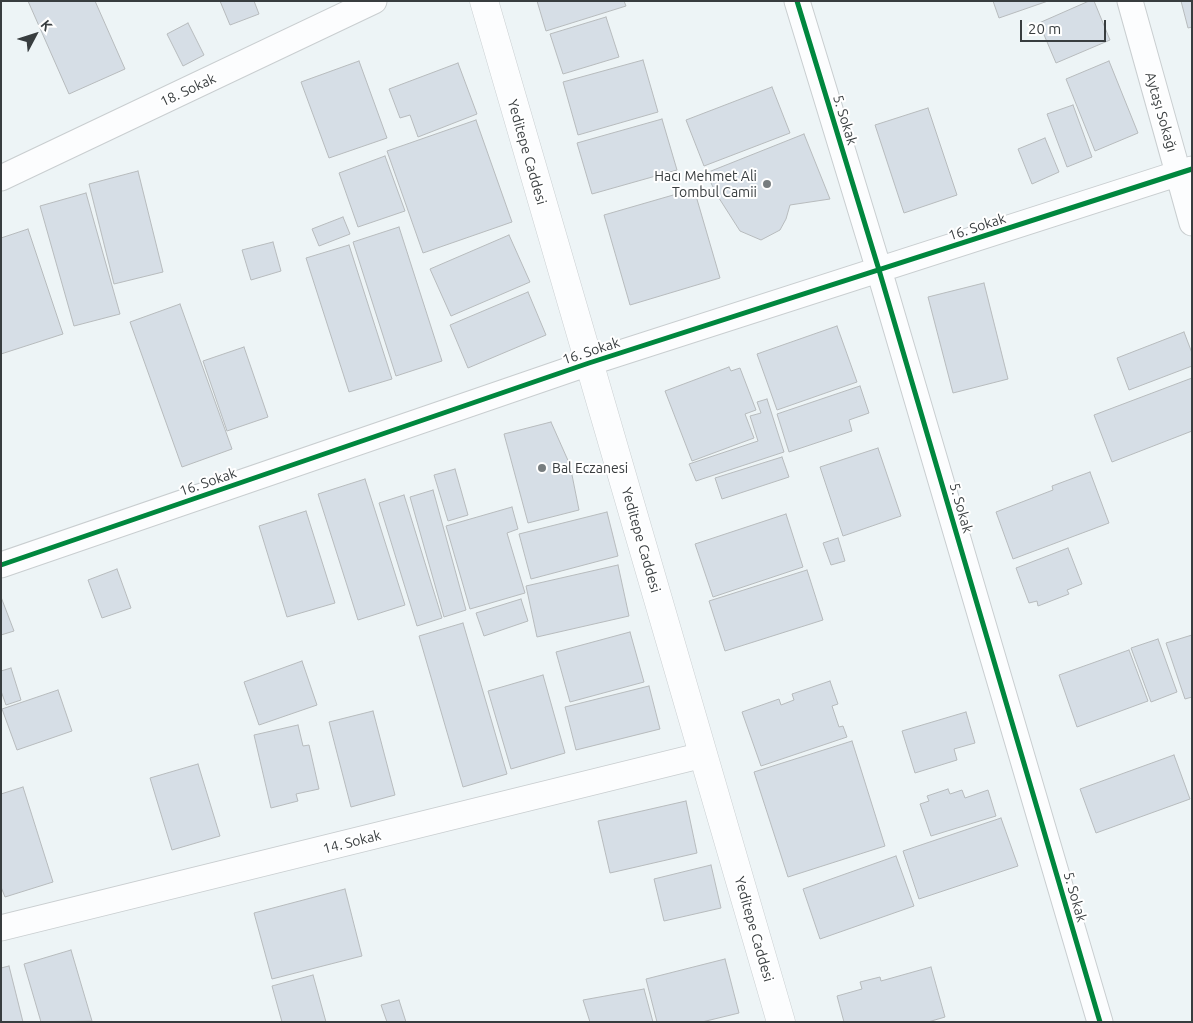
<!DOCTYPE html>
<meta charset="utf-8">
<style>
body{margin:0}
#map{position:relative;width:1193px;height:1023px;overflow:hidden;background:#edf4f6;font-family:Ubuntu,sans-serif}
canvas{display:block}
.frame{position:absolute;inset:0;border:2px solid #383d3f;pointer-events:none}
.north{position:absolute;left:10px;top:10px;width:50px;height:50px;-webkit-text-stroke:4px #fff;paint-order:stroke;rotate:50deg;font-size:14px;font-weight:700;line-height:20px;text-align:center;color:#383d3f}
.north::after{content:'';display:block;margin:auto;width:18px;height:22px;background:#383d3f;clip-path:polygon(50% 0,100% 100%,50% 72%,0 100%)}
.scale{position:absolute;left:1020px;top:20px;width:86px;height:22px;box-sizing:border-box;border:2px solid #383d3f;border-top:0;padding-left:6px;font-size:15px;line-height:18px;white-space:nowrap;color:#383d3f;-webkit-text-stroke:4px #fff;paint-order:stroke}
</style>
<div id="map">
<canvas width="1193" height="1023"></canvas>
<div class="frame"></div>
<div class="north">K</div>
<div class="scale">20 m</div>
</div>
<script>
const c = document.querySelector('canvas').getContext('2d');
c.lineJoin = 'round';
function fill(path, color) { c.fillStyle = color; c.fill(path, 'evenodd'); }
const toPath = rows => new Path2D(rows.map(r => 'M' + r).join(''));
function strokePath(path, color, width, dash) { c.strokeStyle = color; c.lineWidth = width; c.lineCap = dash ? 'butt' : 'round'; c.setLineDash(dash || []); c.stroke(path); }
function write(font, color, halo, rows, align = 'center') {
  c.font = font + ' Ubuntu,sans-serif'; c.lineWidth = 4; c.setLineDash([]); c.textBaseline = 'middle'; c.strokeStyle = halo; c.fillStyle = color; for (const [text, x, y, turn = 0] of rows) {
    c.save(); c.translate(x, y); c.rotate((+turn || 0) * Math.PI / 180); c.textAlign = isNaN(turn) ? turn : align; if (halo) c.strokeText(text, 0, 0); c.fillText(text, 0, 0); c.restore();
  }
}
const building = toPath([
 [28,1,95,1,125,69,69,94,28,1],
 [220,1,254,1,259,14,230,25,220,1],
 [537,1,624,1,626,6,546,31,537,1],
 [993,1,1048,1,999,18,993,1],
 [1089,1,1094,1,1110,40,1056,63,1039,23,1089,1],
 [1181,1,1192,1,1192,27,1188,28,1181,1],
 [606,17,619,57,563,74,550,34,606,17],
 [188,23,204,55,183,66,167,34,188,23],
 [643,60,658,112,578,135,563,82,643,60],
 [359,61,387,138,329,158,301,82,359,61],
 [1109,61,1138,133,1095,151,1066,79,1109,61],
 [458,63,477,114,418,137,410,115,400,118,389,89,458,63],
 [772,87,790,133,704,166,686,120,772,87],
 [1073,105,1092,157,1067,167,1047,114,1073,105],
 [928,108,957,195,904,213,875,125,928,108],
 [662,119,677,170,592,194,577,143,662,119],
 [476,120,512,222,423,253,387,151,476,120],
 [804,134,830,199,790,205,786,219,780,230,761,240,740,231,717,195,706,173,804,134],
 [1045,138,1059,172,1032,184,1018,149,1045,138],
 [385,156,405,211,358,227,339,173,385,156],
 [138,171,163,272,114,284,89,184,138,171],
 [694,189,720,278,630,305,604,215,694,189],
 [86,193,120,314,74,326,40,206,86,193],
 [343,217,350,234,319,246,312,229,343,217],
 [399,227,442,361,396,376,353,242,399,227],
 [28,229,63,334,1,354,1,238,28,229],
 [509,235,530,282,451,316,430,269,509,235],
 [273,242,281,271,251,280,242,250,273,242],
 [349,245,392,379,349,392,306,258,349,245],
 [984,283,1008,379,953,393,928,297,984,283],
 [528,292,546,335,468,368,450,325,528,292],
 [180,304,232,449,182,467,130,322,180,304],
 [837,326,857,382,777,410,757,354,837,326],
 [1184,332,1192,353,1192,366,1129,390,1117,358,1184,332],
 [244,347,268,417,227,431,203,361,244,347],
 [729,367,731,371,740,368,756,410,745,414,754,438,692,461,665,391,729,367],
 [1192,378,1192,431,1112,462,1094,415,1192,378],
 [860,386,869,413,849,420,852,431,789,452,777,414,860,386],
 [767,399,784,452,696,481,689,464,758,441,750,416,761,413,757,402,767,399],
 [551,422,570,465,579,510,528,523,504,434,551,422],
 [878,448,901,516,843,536,820,467,878,448],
 [782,457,789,477,722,499,715,478,782,457],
 [455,469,468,515,448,521,434,475,455,469],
 [1090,472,1109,523,1013,559,996,512,1053,490,1052,486,1090,472],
 [365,479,405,605,358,620,318,494,365,479],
 [433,490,466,610,444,617,410,497,433,490],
 [404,495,442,618,417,626,379,503,404,495],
 [512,507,518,529,507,533,525,593,470,609,446,526,512,507],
 [306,511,335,603,287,617,259,526,306,511],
 [607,512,618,556,531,579,519,534,607,512],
 [786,514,803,567,713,597,695,544,786,514],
 [838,538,845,561,831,565,823,543,838,538],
 [1068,548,1082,584,1067,590,1069,594,1038,606,1037,601,1029,603,1016,568,1068,548],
 [618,565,629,616,537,637,526,586,618,565],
 [117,569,131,608,102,618,88,580,117,569],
 [807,570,823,620,725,651,709,601,807,570],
 [1,597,14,631,1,635,1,597],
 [521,599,528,621,484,636,476,613,521,599],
 [463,623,507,774,463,787,419,636,463,623],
 [630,632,644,682,570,702,556,652,630,632],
 [1192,635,1192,697,1185,699,1166,643,1192,635],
 [1158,639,1177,692,1151,702,1131,648,1158,639],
 [1129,650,1148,701,1077,727,1059,675,1129,650],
 [302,661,317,705,259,725,244,682,302,661],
 [11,668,21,700,6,705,1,691,1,671,11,668],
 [543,675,565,753,511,769,488,691,543,675],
 [830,681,838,704,832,706,839,727,843,726,847,737,761,766,742,712,779,699,781,705,794,700,792,694,830,681],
 [649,686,660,729,576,750,565,707,649,686],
 [58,690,72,731,17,750,2,709,58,690],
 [373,711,395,795,351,807,329,722,373,711],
 [966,712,975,743,954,749,957,760,915,773,902,731,966,712],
 [298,725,303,746,309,745,319,789,296,794,298,801,271,808,254,735,298,725],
 [852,741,885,846,788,877,754,772,852,741],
 [1174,755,1190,799,1096,833,1080,789,1174,755],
 [198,764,220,836,172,850,150,778,198,764],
 [23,787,53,882,5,897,1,887,1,794,23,787],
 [948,789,950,794,962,790,965,798,988,790,996,816,931,836,920,804,929,801,927,796,948,789],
 [686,801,697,853,610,873,598,821,686,801],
 [1001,818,1018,866,919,899,903,851,1001,818],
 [896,856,914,906,820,939,803,889,896,856],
 [711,865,721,908,664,921,654,879,711,865],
 [345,889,362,956,272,979,254,913,345,889],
 [71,950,92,1021,41,1022,24,964,71,950],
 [725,959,739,1013,702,1022,657,1022,646,979,725,959],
 [9,966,23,1022,1,1022,1,968,9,966],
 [931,967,945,1017,928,1022,844,1022,837,996,862,989,860,982,880,977,881,981,931,967],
 [313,975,326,1022,282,1022,272,986,313,975],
 [644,989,653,1022,590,1022,583,1000,644,989],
 [399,1000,406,1022,387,1022,381,1005,399,1000]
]);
fill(building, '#d6dee6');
strokePath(building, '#b7bbbd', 1);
const minor = toPath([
 [797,1,879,270,1100,1022],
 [1130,1,1192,223],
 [1,178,374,1],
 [1,565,589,363,1192,169],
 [1,928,703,755]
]);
const tertiary = toPath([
 [484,1,781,1022]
]);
strokePath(minor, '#c9ced0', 27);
strokePath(tertiary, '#c9ced0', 29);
strokePath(minor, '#fcfdfe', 25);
strokePath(tertiary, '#fcfdfe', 28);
strokePath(toPath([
 [797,1,879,270,1100,1022],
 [1,565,589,363,1192,169]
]), '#00873e', 5);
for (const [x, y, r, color] of [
 [767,184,5,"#777d7f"],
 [542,468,5,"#777d7f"]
]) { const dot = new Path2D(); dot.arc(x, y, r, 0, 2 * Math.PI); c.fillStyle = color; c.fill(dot); strokePath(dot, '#fff', 2); }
write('14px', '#383d3f', '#fff', [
 ["18. Sokak",188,90,-25],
 ["Aytaşı Sokağı",1161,112,74],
 ["5. Sokak",845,120,73],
 ["Yeditepe Caddesi",527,152,74],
 ["16. Sokak",977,227,-18],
 ["16. Sokak",591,351,-18],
 ["16. Sokak",208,482,-19],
 ["5. Sokak",961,508,74],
 ["Yeditepe Caddesi",641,540,74],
 ["14. Sokak",352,842,-14],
 ["5. Sokak",1075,897,74],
 ["Yeditepe Caddesi",754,929,74]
]);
write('14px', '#383d3f', '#fff', [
 ["Hacı Mehmet Ali",757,176],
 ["Tombul Camii",757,192],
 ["Bal Eczanesi",552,468,"left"]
], 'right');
</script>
